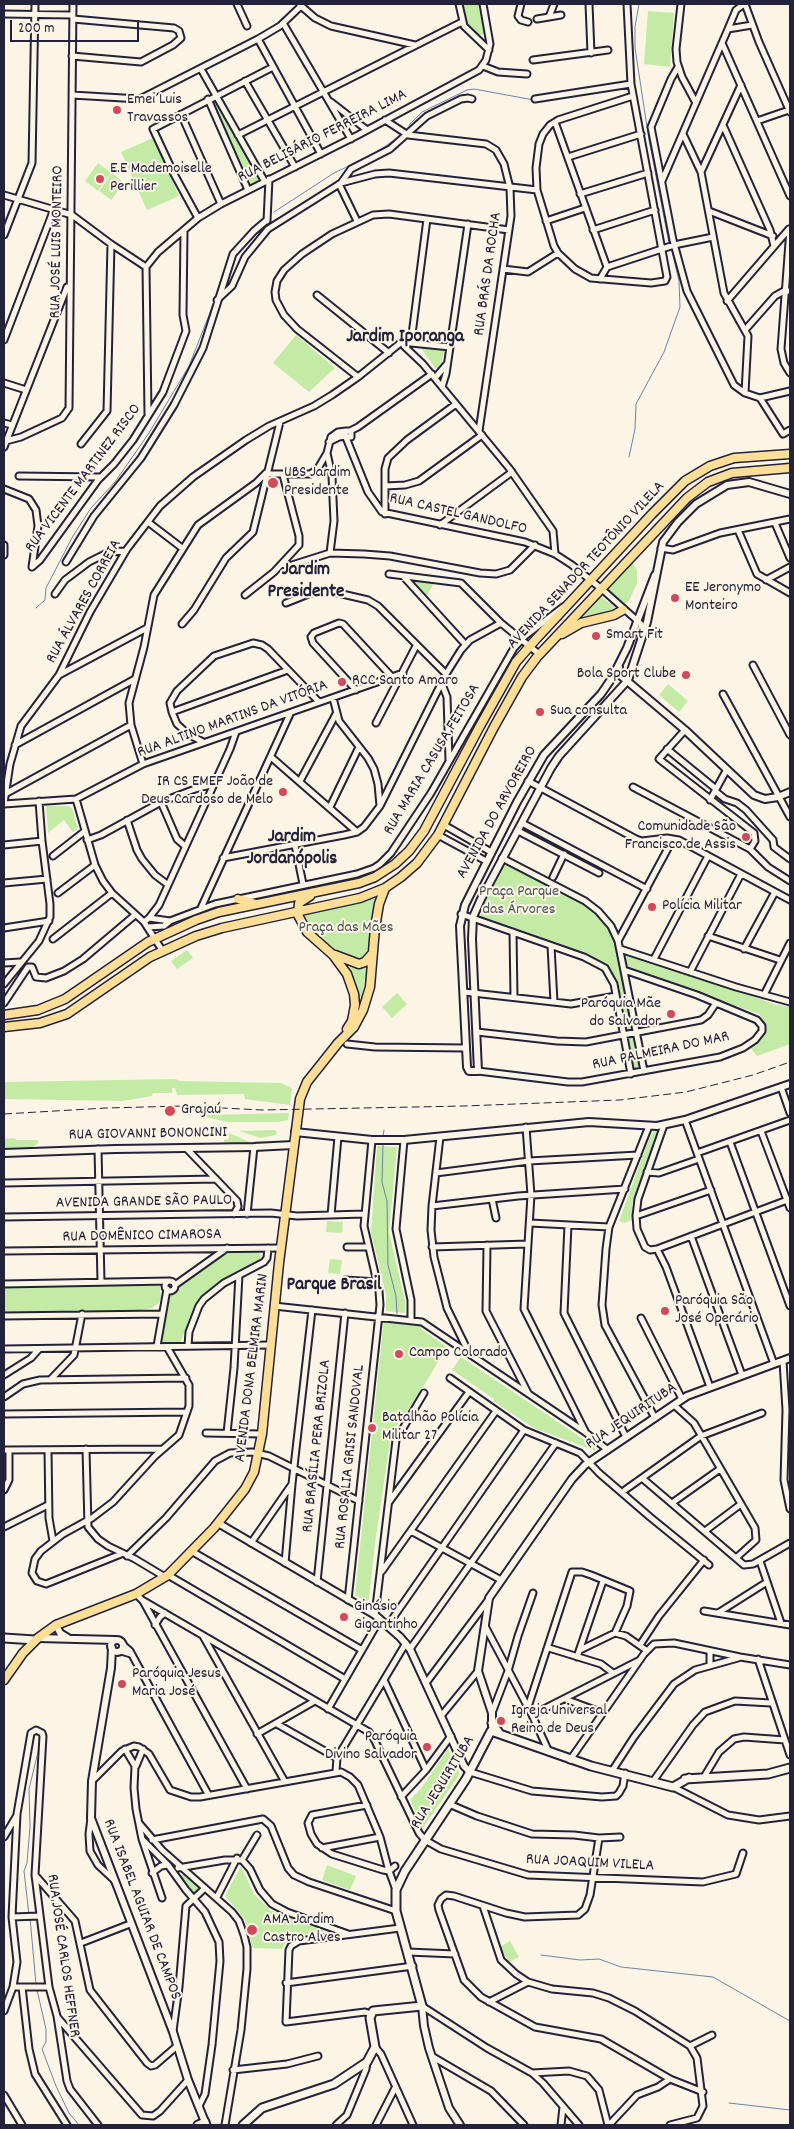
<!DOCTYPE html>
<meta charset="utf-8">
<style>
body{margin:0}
#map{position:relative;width:794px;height:2129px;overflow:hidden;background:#fcf5e5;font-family:Dekko,sans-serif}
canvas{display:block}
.frame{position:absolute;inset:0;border:5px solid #22223b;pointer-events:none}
.scale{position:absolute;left:10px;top:20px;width:129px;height:22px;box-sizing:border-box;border:2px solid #22223b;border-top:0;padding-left:6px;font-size:15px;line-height:18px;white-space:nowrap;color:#22223b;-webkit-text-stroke:4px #fcf5e5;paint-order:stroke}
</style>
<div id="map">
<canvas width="794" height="2129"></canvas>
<div class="frame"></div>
<div class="scale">200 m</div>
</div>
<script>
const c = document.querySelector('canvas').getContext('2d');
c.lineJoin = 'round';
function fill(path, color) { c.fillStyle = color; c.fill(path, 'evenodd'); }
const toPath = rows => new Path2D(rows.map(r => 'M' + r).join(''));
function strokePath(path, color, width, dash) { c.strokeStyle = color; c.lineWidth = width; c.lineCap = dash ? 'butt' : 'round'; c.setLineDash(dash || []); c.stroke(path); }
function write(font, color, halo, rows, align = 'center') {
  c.font = font + ' Dekko,sans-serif'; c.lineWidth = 4; c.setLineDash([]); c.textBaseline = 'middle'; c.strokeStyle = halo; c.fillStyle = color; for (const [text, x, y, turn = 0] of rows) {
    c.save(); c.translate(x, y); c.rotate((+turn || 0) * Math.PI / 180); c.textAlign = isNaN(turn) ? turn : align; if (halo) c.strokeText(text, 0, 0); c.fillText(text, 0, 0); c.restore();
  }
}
fill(toPath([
 [460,4,478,4,485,33,482,35,476,35,467,25],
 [648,11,674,13,670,67,644,64],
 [216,99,261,180,249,187,210,102],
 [153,138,179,196,147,210,121,152],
 [98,163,111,173,98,191,85,181],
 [112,173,124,183,111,200,99,191],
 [296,335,335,368,309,392,273,363],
 [421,348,444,351,440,368,435,368],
 [632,562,637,570,637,583,630,599,623,606,606,590],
 [412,580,434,583,426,597,411,581],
 [600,596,614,607,614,612,573,624,594,598],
 [668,684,688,701,679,712,659,695],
 [46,806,68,806,72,808,78,828,73,832,64,820,48,833],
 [504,861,586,905,603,920,609,929,617,950,632,1028,631,1031,628,1032,625,1029,615,978,603,963,481,918,480,910],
 [375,897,367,957,363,961,349,961,320,942,303,923,302,914],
 [187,950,193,958,177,969,171,961],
 [626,952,774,1004,790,1007,790,1044,757,1056,749,1046,765,1033,767,1025,759,1014,626,967],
 [367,966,360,1008,358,1010,346,967,359,968],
 [397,993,407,1004,392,1018,382,1007],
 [630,1035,634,1038,639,1070,633,1070,626,1039],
 [176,1079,180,1081,281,1083,292,1088,290,1105,245,1099,244,1094,177,1095,175,1088,172,1088,172,1093,153,1093,152,1096,123,1101,4,1099,4,1082],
 [289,1113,288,1120,278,1122,227,1122,206,1117,206,1115],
 [275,1130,277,1132,276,1135,260,1138,240,1131],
 [654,1130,658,1130,632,1204,632,1220,624,1223,619,1221,649,1139],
 [229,1133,252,1143,256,1141,270,1141,270,1143,224,1145,224,1140,229,1139],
 [15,1138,16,1140,38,1140,38,1143,30,1149,4,1149,4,1139],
 [377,1146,397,1147,389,1232,405,1301,405,1313,386,1311,386,1295,371,1232],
 [327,1221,343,1222,342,1233,326,1232],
 [257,1251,261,1255,260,1261,202,1296,197,1303,180,1343,162,1346,159,1344,167,1300,177,1287,226,1252],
 [330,1259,342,1260,340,1274,328,1273],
 [77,1285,160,1286,161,1296,159,1303,152,1308,130,1312,4,1313,4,1287],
 [384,1319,413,1323,421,1326,421,1329,447,1347,420,1392,391,1434,375,1544,369,1599,366,1602,355,1595],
 [461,1357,595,1447,595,1451,534,1428,493,1401,494,1399,452,1370],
 [448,1749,460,1774,423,1828,410,1800,423,1786],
 [327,1865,356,1876,350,1890,322,1880],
 [241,1866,254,1894,270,1910,326,1931,294,1936,287,1940,282,1949,253,1948,244,1918,225,1896],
 [182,1874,199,1887,199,1890,194,1895,192,1895,180,1877],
 [510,1941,519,1957,509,1962,500,1947]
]), '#c3eba6');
strokePath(toPath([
 [639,4,635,27,635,48,649,140,669,243],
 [409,125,422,112,467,90,474,89,534,100],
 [372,155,396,139],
 [274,212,334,173,368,157],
 [629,457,635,429,636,404,664,352,680,307,679,281,671,247],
 [36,608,45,600,46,588,73,536,91,508,115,482,149,433,189,366,222,282],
 [383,1136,384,1130],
 [383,1143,382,1182,387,1201,388,1265,396,1296,397,1314],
 [29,1915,24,1871,27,1863,30,1827,29,1789,39,1748],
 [30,1918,36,1984],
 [541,1955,580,1960,599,1959,621,1967,713,1977,790,2021],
 [37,1990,46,2029,46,2042,42,2049,56,2086,69,2113,79,2125],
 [729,2103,790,2110]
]), '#6a84aa', 1);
const minor = toPath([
 [237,4,247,26],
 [459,4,464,26,489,50],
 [521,4,518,16,521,20,528,22],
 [589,4,591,53],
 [627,4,631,84,667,277,665,281,651,283,591,278,575,269,558,253,554,246,537,190,536,168,539,144,543,134,550,125,558,120,633,96],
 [681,4,676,49,677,62,682,77,696,103],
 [745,4,759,42,790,112],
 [300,5,315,18,331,26,415,45],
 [4,14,72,15],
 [549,17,554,4],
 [537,19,561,15],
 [283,23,351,139],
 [728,29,736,10,744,4],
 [258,39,321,154],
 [722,43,790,196],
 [72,56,141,62,173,45,181,38,179,31,174,28,73,19],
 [533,60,608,50],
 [483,66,498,72,527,74],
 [678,67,671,79,651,127,673,240,687,291,734,385,745,393,760,398,790,391],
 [201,69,265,182],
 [245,81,295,167],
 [72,95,140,99,258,39,280,26,301,6],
 [208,99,248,190],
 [535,99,631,84],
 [331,102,367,130],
 [181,114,221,204],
 [385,120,408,135,486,144,496,150,504,164,510,188,511,216,479,431],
 [757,121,789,110],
 [555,122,607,267,600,279],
 [723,125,770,230,774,246],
 [683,134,701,172,724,293,748,336,745,393],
 [238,135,462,22],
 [568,157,641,134],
 [701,172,741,85],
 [662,181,728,29,752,25],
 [341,183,375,174,389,173,537,190],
 [339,184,357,221],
 [580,194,648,173],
 [4,195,72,215,111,244,146,267],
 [709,211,773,236],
 [198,218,174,174,153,129,273,67],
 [267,221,269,179],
 [546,221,585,208],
 [790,229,781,349,784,363,790,373],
 [593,230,655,210],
 [4,235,32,163,35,4],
 [146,267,158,252,198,218,221,204,358,135,479,70,486,60,490,44,483,4],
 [146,267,148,414],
 [607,267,674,245,713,237],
 [503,269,528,272,558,253],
 [317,295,389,353],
 [217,300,232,286,245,257,268,229,341,183,351,169,390,149,427,116,461,99,468,98,472,99],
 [727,301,789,229],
 [745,330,775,296,784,291,790,291],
 [4,340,54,209],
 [411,342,427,219],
 [411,343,450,347],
 [404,346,423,364,509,468,553,531,555,554],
 [358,377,297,329,284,315,276,300,275,292,277,281,284,270,302,254,332,234,373,215,389,214,509,230],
 [435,378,447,364],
 [4,383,26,390],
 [442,387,446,374,468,224],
 [760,398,783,434,790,430],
 [4,423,12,425],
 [350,431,358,427,432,374],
 [346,437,351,437,351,431,346,431,345,435,368,492,382,512,525,542,555,554,572,565,604,591,641,624,643,631],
 [6,441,21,437,62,418,69,408,73,4],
 [329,442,339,437,345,436],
 [81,444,107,411,111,244],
 [4,447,67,287],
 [268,474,310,474,317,470,327,453],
 [19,476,100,477],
 [385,486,405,485,419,481,482,435],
 [4,489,29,499,36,510,38,526,32,567],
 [385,514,385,469,388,458,407,440,456,404],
 [148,522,182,548],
 [775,523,790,558],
 [440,525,512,472],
 [738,530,757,574,790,593],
 [4,545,4,555],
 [661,548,673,550,720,533,790,519],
 [330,553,334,521,332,476,327,453,331,437,338,432,346,431],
 [66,562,94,516,141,458,174,405,203,348,233,254,254,231,267,220],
 [282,564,289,566,330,553,364,554,390,556,480,573,496,574,510,570,535,545],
 [32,567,40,560,98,480,114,464,133,440,163,392,186,331,183,315,184,231],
 [389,574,461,583,501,623,539,654],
 [403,576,465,644],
 [766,580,790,567],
 [55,594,65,580,89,562,109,552,126,551],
 [245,595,274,572,299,545,299,536,283,475],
 [286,603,311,593,325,590,368,600,378,606,446,674],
 [182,624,194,610,226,558,253,532,280,422],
 [753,665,790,735],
 [59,675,147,628],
 [442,684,447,697,449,760],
 [356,690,313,643,311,637,314,633,339,623,343,624,392,677],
 [723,694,790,817],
 [333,698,339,721,368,758,374,769,378,784,380,806],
 [172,712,288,670],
 [376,723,416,646],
 [203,742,188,734,177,724,172,712,170,703,177,691,214,656,253,643,262,645,268,649,319,702],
 [15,745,135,679],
 [667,749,716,789],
 [271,757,357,832],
 [143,764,131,725,129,703,144,647,154,595,198,525,256,483,266,473],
 [300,781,336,714],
 [528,781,636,839,642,841,667,838,679,840,790,900],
 [633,787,750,849,755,841,754,833,659,759,685,730],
 [715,791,725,799,737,803,746,810,773,840,774,847,790,859],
 [5,794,131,725],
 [76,799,95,865,103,881,112,893,144,922,162,950],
 [710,800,726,771],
 [161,802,177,839,185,846],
 [4,803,10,764,21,726,59,675,90,612,127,549,160,506,193,477,246,440,269,426,314,406,332,395,358,377,403,341],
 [4,804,76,799,143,764,403,673],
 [330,807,359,747],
 [127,820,137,850,142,859,155,875,167,884],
 [522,823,647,889],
 [444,825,491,852],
 [518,831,599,873],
 [438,835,486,861],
 [87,840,101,835,161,802,195,789,214,784],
 [4,845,42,841],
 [295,845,303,884],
 [750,849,768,867,790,881],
 [53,856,85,831],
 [223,858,344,835,357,832,364,827,380,806,446,674,461,650,470,640,501,623],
 [502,858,585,901,598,911,611,926,618,941,644,1071],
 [553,877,564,854],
 [4,883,47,879],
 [58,893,95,865],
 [201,908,290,714],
 [461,914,584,957,605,968,614,984,631,1074],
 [149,918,170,921],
 [144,922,149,918,159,905,230,749,236,732],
 [148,927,164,926,170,921,215,904,357,874,374,868,380,864,391,853,431,793,514,648,525,636,563,607],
 [4,928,49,921],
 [513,932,514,997],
 [708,936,780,960],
 [53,939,112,893],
 [618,941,673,839],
 [551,946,554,1002],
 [620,949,736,987,790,1002],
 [744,949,775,892],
 [654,959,708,856],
 [4,963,20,962],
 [690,972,741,874],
 [4,984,39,941,50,917,50,904,42,841,39,801],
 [464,992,571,1004,616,996],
 [764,995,790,943],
 [4,1003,28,967,32,967,36,977,46,978,64,971,83,959,135,915],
 [477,1032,557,1041,586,1042,701,1020,708,1015,716,1003],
 [347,1044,375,1047,466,1048],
 [478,1071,568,1082,582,1082,720,1057,743,1048,755,1040,762,1031,762,1026,757,1020,697,995,624,970],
 [781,1087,790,1113],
 [685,1120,774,1364],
 [664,1125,638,1199,636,1216,637,1229,645,1247,650,1250,657,1249,666,1267,710,1387],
 [649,1126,609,1227,606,1249,602,1305,605,1325,655,1418],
 [526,1127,531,1195,524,1309,585,1431],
 [761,1131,790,1208],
 [440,1137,432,1206,431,1230,434,1257,447,1308,468,1351],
 [404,1140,396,1229,411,1300,411,1320],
 [730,1142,790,1306],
 [186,1148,237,1201,238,1207,234,1214],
 [98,1149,101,1282],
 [697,1153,790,1120],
 [647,1172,659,1173,699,1159],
 [436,1173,529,1161,638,1155],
 [4,1183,216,1179],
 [492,1199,496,1218],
 [432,1206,518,1196,625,1189],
 [247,1214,254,1147],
 [331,1215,338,1137],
 [636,1216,711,1190],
 [4,1217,271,1213,297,1216,364,1214],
 [530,1223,609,1227],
 [568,1225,564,1313,626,1437],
 [691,1236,742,1375],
 [487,1245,486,1311,528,1393],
 [347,1247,368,1247],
 [432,1247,528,1244],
 [657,1249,790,1199],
 [4,1251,281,1248],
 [345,1280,377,1282],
 '165 1286a5 5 0 1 1 10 0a5 5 0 1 1-10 0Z',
 [4,1284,169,1281],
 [175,1285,227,1248],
 [274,1306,422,1322,585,1432,608,1450],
 [4,1316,161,1314],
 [641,1318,682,1399],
 [157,1346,167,1289],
 [188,1346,189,1332,199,1306,204,1299,224,1283,264,1262,267,1258,268,1248],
 [4,1349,271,1345],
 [783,1361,786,1410,784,1480,790,1509],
 [4,1375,31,1358,39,1349],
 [450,1378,524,1430,580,1453,599,1473,650,1517,709,1565],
 [50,1380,74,1355,82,1314],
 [4,1397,23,1384,40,1380,186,1378],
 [674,1405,694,1423,755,1528,756,1540,736,1558],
 [4,1414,187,1412],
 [206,1433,262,1434],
 [227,1433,234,1368,239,1275],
 [86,1449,88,1527,98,1539,108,1546,135,1559,165,1577],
 [4,1450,162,1449],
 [48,1450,49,1518,53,1541],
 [642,1478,744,1565,753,1564,790,1543],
 [4,1490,9,1480,9,1450],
 [625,1490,701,1436,762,1413],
 [389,1502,469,1392],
 [672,1503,720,1469],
 [4,1527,48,1505],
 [411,1531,501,1580],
 [705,1531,741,1504],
 [251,1543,292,1484],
 [193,1552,362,1650],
 [121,1554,46,1584,37,1581,32,1573,35,1559,41,1551,63,1534,92,1518,113,1502,155,1456,179,1435,189,1406,189,1385,167,1347],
 [127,1556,166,1518,215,1461,230,1453,252,1452,269,1456,359,1501],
 [760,1561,781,1623],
 [285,1563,292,1484,312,1310],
 [382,1571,496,1411],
 [168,1575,345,1679],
 [317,1582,345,1313],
 [136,1594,142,1600,369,1732,374,1739,419,1833,425,1840,441,1849,528,1875,703,1882,736,1874,743,1853],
 [348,1600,380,1305,379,1291,364,1226,372,1140],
 [143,1601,247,1789],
 [704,1611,790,1625],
 [718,1613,767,1582],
 [375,1615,396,1440,424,1393],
 [155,1625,160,1617,165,1613],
 [388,1625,524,1430],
 [485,1626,532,1715,549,1752],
 [203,1636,285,1782],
 [123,1645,130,1651,208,1794],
 [640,1645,659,1616,704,1560],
 [549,1648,601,1664,613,1673],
 [410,1649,556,1443],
 [580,1650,615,1633,626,1636,646,1650],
 [121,1651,131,1654],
 [710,1651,710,1665],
 [577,1657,603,1581],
 [758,1659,790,1755],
 [384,1680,426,1770],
 [426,1683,489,1599],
 [565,1699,603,1713],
 [528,1707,572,1572,582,1572,591,1575,630,1591,627,1606,615,1633],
 [328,1709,380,1619],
 [492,1713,508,1671,518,1636,533,1593],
 [532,1715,640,1660],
 [441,1716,478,1671],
 [277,1724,337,1758,336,1771],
 [257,1734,313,1702],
 [125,1749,135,1766,134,1788,136,1809,142,1839,162,1898],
 [337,1758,406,1643],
 [570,1760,644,1654,654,1644,674,1643,740,1657,790,1665],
 [136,1766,143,1749],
 [612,1771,634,1737,674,1684,695,1670,738,1658],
 [470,1772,532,1791,602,1797,616,1796,619,1793,623,1786,625,1773],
 [704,1777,719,1752,734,1739,744,1737,785,1740],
 [654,1780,693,1725,705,1712,735,1701,771,1703],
 [92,1781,122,1751,134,1746,139,1747,149,1754,170,1790,191,1797,200,1797,341,1772,350,1777,358,1785,380,1837,389,1871,396,1890],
 [673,1787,728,1815,759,1820,790,1816],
 [401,1797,426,1770,451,1736],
 [449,1804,477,1816,532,1834,574,1835,599,1838,620,1837],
 [367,1805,312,1815,308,1823,311,1834,317,1844,332,1854,383,1870,389,1871,395,1866],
 [91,1818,89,1834,90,1851,98,1865,114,1880],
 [139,1823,162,1850,232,1912,239,1921,244,1935,247,1947,247,1969,241,2030,225,2125],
 [4,1837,17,1815],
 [599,1838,590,1895,585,1909,578,1915,525,1917,506,1913,454,1896,446,1895,441,1899,438,1905,439,1910,464,1980,481,1997,535,2027,601,2039,670,2079,703,2092],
 [142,1839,168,1865,186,1890,205,1912,219,1942,220,1961,212,2045,205,2094,199,2106],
 [152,1840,263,1819,271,1826,288,1868,294,1875,309,1882,396,1911],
 [322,1848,380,1837],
 [242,1860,257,1835],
 [178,1868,225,1860,242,1860,250,1869,260,1890,272,1904,287,1912,348,1934],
 [152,1873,161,1866,168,1865],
 [35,1875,75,1921,90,1990,147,2063,151,2066,155,2065,177,2046],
 [217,1897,237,1858],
 [483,1906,501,1960,516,1974,528,1982,552,1989,593,1993,609,1998,635,2011,690,2046,697,2058,703,2106,697,2118,670,2125],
 [12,1917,40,1916],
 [81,1943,130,1924],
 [408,1952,455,1954],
 [286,1983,413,1966],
 [22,1987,49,1987],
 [489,2002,528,1982],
 [422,2006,487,2048,532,2073,569,2071,587,2076,599,2090,608,2125],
 [4,2011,13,1987],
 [371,2014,365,2012,286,2022,289,1950,291,1946,299,1941,400,1928],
 [58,2018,142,2115,153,2116,160,2111,188,2080],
 [173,2031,179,1987,186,1906,205,1888],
 [690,2046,712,2035],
 [375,2047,381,2054,413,2125],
 [433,2057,491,2091,524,2125],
 [233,2070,287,2064,318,2056],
 [532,2073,543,2083,579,2125],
 [4,2095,22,2125],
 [67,2125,35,2074,29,2049,22,1987,13,1987,17,1962,12,1917,17,1814,31,1733,36,1730,42,1733,43,1736,35,1875,49,1987,57,2016,67,2081,70,2089,98,2125],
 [336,2125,347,2115,366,2069,367,2062],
 [376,2125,395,2088],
 [561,2125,563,2107],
 [609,2125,637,2095,658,2087,670,2079]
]);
const tertiary = toPath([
 [655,575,627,648,612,678,601,694,544,755,517,802,465,905,460,926,467,1067,469,1071,478,1071,472,939,473,917,481,899,551,768,559,756,628,680,647,622,663,542,678,522,696,504,727,485,749,482,790,494],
 [619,667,620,675,685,730,754,795,765,799,778,797,790,792],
 [295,1132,372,1140,404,1140,589,1122,657,1126,685,1120,790,1084],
 [4,1153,115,1149,254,1147,293,1145],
 [218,1523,375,1615,400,1637,410,1649,464,1766,470,1772],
 [56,1625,60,1633,68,1638],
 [38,1638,115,1640],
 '111 1646a6 6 0 1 1 12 0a6 6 0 1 1-12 0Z',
 [112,1648,111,1668,92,1781,91,1818,173,2032,188,2080,205,2122],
 [492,1726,492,1713,478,1671,489,1598,572,1479,585,1465,687,1396,790,1358],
 [422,2006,424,2026,429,2048,449,2108,460,2125]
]);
const secondary = toPath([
 [4,1638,35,1640],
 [492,1723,500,1734],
 [685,1779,768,1774,790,1768],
 [198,2125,205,2122,206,2125],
 [243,2125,262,2108,334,2084,367,2062,375,2047,370,2018,373,2011,422,2006,396,1911,396,1890,405,1871,466,1779,491,1731,591,1766,673,1787,689,1778]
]);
const primary = toPath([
 [562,634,581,623,614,615,623,610],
 [310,896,299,903,298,915,307,932,333,955,347,974,354,994,355,1005,352,1021,347,1029],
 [238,899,256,904],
 [335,955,359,964,365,962,372,954],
 [4,1015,38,1010,65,999,148,942,196,920,219,912,359,883,375,877,395,864,409,851,424,831,480,726,516,662,537,638,652,514,685,481,710,466,734,458,790,454],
 [4,1027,40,1023,67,1014,150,957,196,936,222,928,360,898,385,888,401,877,417,863,438,835,494,727,522,677,537,657,687,498,708,482,732,473,790,468],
 [4,1680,23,1653,38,1638,56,1625,136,1594,168,1575,214,1528,245,1489,254,1472,262,1434,279,1263,300,1099,307,1082,338,1043,354,1027,363,1010,370,987,375,928,379,904,385,888]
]);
strokePath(minor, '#22223b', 9);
strokePath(tertiary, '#22223b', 10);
strokePath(secondary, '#22223b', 11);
strokePath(primary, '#22223b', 11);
strokePath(minor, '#fcf5e5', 5);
strokePath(tertiary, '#fcf5e5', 6);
strokePath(secondary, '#fcf5e5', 7);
strokePath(primary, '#fdde96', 8);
strokePath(toPath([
 [4,1114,106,1108,183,1106,262,1110,464,1106,620,1100,686,1092,753,1075,790,1062]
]), '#22223b', 1, [8, 4]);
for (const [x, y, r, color] of [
 [117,110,5,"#d1495b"],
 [100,179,5,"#d1495b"],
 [273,483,6,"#d1495b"],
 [675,598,5,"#d1495b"],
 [596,636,5,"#d1495b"],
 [686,675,5,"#d1495b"],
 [342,682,5,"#d1495b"],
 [540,712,5,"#d1495b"],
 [283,792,5,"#d1495b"],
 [746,837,5,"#d1495b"],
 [652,907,5,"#d1495b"],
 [671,1014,5,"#d1495b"],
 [170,1111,6,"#d1495b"],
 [665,1311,5,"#d1495b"],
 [399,1354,5,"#d1495b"],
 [372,1428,5,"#d1495b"],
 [344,1617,5,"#d1495b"],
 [122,1684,5,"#d1495b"],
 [501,1721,5,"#d1495b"],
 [427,1747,5,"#d1495b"],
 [252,1930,6,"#d1495b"]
]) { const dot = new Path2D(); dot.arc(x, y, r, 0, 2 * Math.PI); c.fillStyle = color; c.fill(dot); strokePath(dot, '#fcf5e5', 2); }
write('16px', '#22223b', '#fcf5e5', [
 ["Emei Luis",127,101],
 ["Travassos",127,119],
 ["E.E Mademoiselle",110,170],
 ["Perillier",110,188],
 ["UBS Jardim",284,474],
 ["Presidente",284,492],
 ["EE Jeronymo",685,589],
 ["Monteiro",685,607],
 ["Smart Fit",606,636],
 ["Bola Sport Clube",676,675,"right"],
 ["RCC Santo Amaro",352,682],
 ["Sua consulta",550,712],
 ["IR CS EMEF João de",273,783,"right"],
 ["Deus Cardoso de Melo",273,801,"right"],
 ["Comunidade São",736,828,"right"],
 ["Francisco de Assis",736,846,"right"],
 ["Polícia Militar",662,907],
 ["Paróquia Mãe",661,1005,"right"],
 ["do Salvador",661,1023,"right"],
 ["Grajaú",181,1111],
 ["Paróquia São",675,1302],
 ["José Operário",675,1320],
 ["Campo Colorado",409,1354],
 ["Batalhão Polícia",382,1419],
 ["Militar 27",382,1437],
 ["Ginásio",354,1608],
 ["Gigantinho",354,1626],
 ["Paróquia Jesus",132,1675],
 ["Maria José",132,1693],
 ["Igreja Universal",511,1712],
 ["Reino de Deus",511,1730],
 ["Paróquia",417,1738,"right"],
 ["Divino Salvador",417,1756,"right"],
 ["AMA Jardim",263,1921],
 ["Castro Alves",263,1939]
], 'left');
write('16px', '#22223b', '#fcf5e5', [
 ["RUA BELISÁRIO FERREIRA LIMA",323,137,-27],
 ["RUA JOSÉ LUIS MONTEIRO",58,242,-89],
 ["RUA BRÁS DA ROCHA",489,274,-82],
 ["RUA VICENTE MARTINEZ RISCO",84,479,-53],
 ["RUA CASTEL GANDOLFO",458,515,13],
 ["AVENIDA SENADOR TEOTÔNIO VILELA",587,566,-47],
 ["RUA ÁLVARES CORREIA",85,602,-61],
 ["RUA ALTINO MARTINS DA VITÓRIA",233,720,-20],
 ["RUA MARIA CASUSA FEITOSA",433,760,-59],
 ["AVENIDA DO ARVOREIRO",498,813,-61],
 ["RUA PALMEIRA DO MAR",661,1052,-12],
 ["RUA GIOVANNI BONONCINI",148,1135,-1],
 ["AVENIDA GRANDE SÃO PAULO",144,1203,-1],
 ["RUA DOMÊNICO CIMAROSA",142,1237,-1],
 ["AVENIDA DONA BELMIRA MARIN",253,1368,-83],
 ["RUA JEQUIRITUBA",632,1417,-34],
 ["RUA BRASÍLIA PERA BRIZOLA",318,1446,-84],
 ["RUA ROSALIA GRISI SANDOVAL",351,1457,-84],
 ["RUA JEQUIRITUBA",444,1783,-58],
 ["RUA JOAQUIM VILELA",590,1864,3],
 ["RUA ISABEL AGUIAR DE CAMPOS",141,1910,69],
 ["RUA JOSÉ CARLOS HEFFNER",62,1956,82]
]);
write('16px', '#4a5456', '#fcf5e5', [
 ["Praça Parque",519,893],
 ["das Árvores",519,911],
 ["Praça das Mães",346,929]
]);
write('bold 19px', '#22223b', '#fcf5e5', [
 ["Jardim Iporanga",405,338],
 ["Jardim",306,571],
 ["Presidente",306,593],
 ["Jardim",292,838],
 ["Jordanópolis",292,860],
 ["Parque Brasil",334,1286]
]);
</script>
